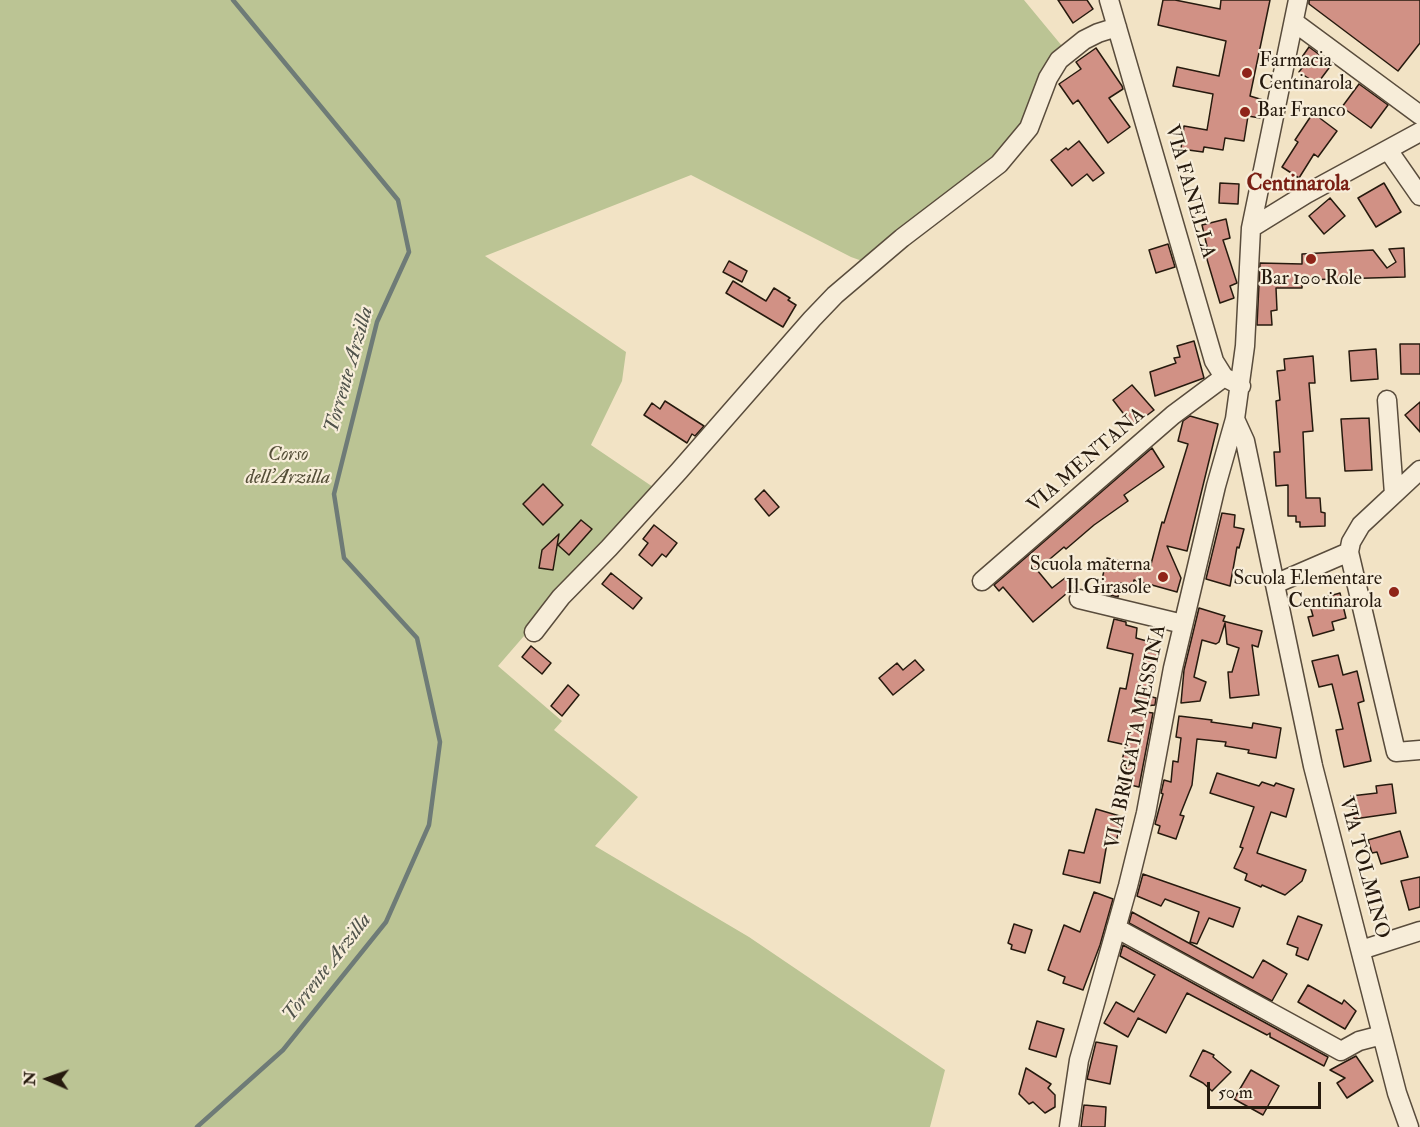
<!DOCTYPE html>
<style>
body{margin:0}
#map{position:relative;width:1420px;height:1127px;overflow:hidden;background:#f2e3c5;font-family:"IM FELL Double Pica",serif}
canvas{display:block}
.north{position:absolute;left:18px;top:1049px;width:60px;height:60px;-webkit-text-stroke:4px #f7edd9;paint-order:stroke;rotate:272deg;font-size:16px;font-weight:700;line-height:24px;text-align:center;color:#261a0e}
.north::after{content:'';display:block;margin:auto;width:21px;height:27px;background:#261a0e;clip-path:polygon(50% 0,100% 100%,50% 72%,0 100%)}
.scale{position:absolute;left:1207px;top:1082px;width:114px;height:27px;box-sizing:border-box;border:3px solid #261a0e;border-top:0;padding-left:8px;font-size:18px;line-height:21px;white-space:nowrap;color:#261a0e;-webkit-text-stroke:4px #f7edd9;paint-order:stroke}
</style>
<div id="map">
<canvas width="1420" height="1127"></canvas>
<div class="north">N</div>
<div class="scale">50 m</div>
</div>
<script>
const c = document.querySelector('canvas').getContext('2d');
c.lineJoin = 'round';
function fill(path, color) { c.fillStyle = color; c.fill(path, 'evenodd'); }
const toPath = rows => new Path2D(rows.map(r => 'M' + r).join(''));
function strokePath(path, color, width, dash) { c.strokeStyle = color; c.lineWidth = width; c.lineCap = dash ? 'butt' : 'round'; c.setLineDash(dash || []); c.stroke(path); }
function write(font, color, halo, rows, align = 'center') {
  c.font = font + ' "IM FELL Double Pica",serif'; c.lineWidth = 4.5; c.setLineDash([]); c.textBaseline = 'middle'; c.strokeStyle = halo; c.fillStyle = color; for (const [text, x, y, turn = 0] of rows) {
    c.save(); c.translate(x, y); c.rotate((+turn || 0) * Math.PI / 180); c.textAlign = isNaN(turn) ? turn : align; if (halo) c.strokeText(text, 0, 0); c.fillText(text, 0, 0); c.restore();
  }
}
fill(toPath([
 [0,0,1024,0,1062,46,1032,114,1005,151,865,262,851,257,691,175,485,256,626,352,622,381,591,445,653,487,498,666,562,721,554,730,638,797,595,846,749,937,945,1070,930,1127,0,1127]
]), '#bbc494');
strokePath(toPath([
 [197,1127,283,1050,386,922,429,825,440,742,417,638,344,558,334,494,377,322,409,252,398,200,233,0]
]), '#6e7b77', 4.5);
const building = toPath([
 [1058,0,1087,0,1093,9,1073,23,1058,0],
 [1163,0,1175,0,1220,9,1221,0,1270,0,1250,96,1263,100,1260,118,1248,116,1244,141,1225,138,1223,150,1204,147,1203,152,1181,149,1184,126,1207,130,1213,94,1173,86,1177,67,1219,76,1226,41,1158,25,1163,0],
 [1309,0,1420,0,1420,43,1398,71,1309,4,1309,0],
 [1309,47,1332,64,1317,84,1299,72,1307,61,1302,57,1309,47],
 [1096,48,1122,86,1123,89,1109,98,1130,127,1108,143,1078,100,1073,104,1059,84,1081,69,1076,62,1096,48],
 [1359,84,1388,105,1371,128,1342,107,1359,84],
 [1313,113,1337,131,1318,157,1314,154,1299,178,1282,167,1298,142,1295,140,1313,113],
 [1079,141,1104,173,1093,181,1087,174,1072,186,1051,160,1066,148,1068,150,1079,141],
 [1220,183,1239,184,1238,204,1219,203,1220,183],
 [1384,183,1401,212,1376,227,1358,198,1384,183],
 [1330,198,1345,216,1324,234,1309,216,1330,198],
 [1226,219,1230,238,1223,240,1237,283,1230,286,1234,298,1220,303,1206,256,1209,255,1202,225,1226,219],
 [1168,244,1175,267,1156,273,1149,250,1168,244],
 [1404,248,1405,277,1302,280,1302,288,1276,288,1277,310,1271,311,1272,325,1257,325,1260,263,1302,264,1302,254,1373,250,1387,268,1396,262,1389,249,1404,248],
 [729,261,747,271,742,282,723,272,729,261],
 [733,281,766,301,774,288,790,298,788,300,796,305,783,327,726,293,733,281],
 [1194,341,1204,378,1155,396,1150,372,1176,363,1174,358,1180,357,1177,346,1194,341],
 [1400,344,1420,344,1420,374,1401,374,1400,344],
 [1376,349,1378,379,1351,381,1349,351,1376,349],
 [1313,356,1315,383,1309,383,1313,431,1303,432,1306,498,1320,498,1321,512,1325,513,1325,526,1300,527,1300,522,1296,522,1296,516,1288,516,1288,485,1276,486,1274,452,1280,452,1276,401,1280,400,1277,371,1285,370,1284,359,1313,356],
 [1132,385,1154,410,1133,426,1113,400,1132,385],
 [665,401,704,426,695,436,692,434,687,443,644,415,652,403,660,409,665,401],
 [1420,402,1420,432,1405,415,1420,402],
 [1190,416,1218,424,1187,551,1167,546,1181,578,1177,592,1134,580,1133,585,1121,583,1118,597,1099,592,1107,558,1150,568,1162,522,1164,523,1188,444,1178,441,1183,421,1190,416],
 [1369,418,1372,470,1345,471,1341,419,1369,418],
 [1152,448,1164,467,1124,495,1128,501,1094,525,1066,549,1064,547,1037,570,1052,588,1065,578,1073,588,1033,622,1003,587,999,591,994,585,1152,448],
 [543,484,563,505,543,525,523,504,543,484],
 [764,490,779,507,769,516,755,499,764,490],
 [1222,513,1235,515,1234,527,1244,529,1239,548,1237,547,1230,586,1206,579,1222,513],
 [581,520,592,529,569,555,558,545,581,520],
 [654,525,677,543,666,557,662,554,652,566,639,555,648,543,643,539,654,525],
 [559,534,553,570,539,568,542,550,559,534],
 [611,573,642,598,633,609,602,584,611,573],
 [1340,593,1346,618,1332,622,1334,630,1313,636,1308,617,1313,616,1309,602,1340,593],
 [1199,608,1225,616,1223,621,1262,631,1258,647,1252,645,1259,695,1230,698,1228,672,1232,672,1239,648,1227,644,1225,623,1219,642,1216,644,1202,640,1194,677,1206,682,1200,701,1181,703,1184,670,1199,608],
 [1114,619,1126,622,1126,625,1137,628,1136,638,1154,643,1151,652,1158,653,1148,696,1156,698,1155,705,1145,706,1145,712,1153,713,1139,787,1122,783,1127,766,1121,764,1126,745,1108,741,1120,688,1126,689,1133,654,1107,648,1114,619],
 [531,646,551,663,542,674,522,657,531,646],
 [1338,655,1343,675,1357,671,1364,701,1358,703,1371,761,1344,767,1336,730,1343,729,1332,684,1319,687,1312,661,1338,655],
 [915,660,924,670,893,695,879,678,897,663,903,670,915,660],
 [568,685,579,695,562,716,551,706,568,685],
 [1179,716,1212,720,1211,722,1252,728,1253,723,1281,728,1276,758,1248,753,1249,750,1225,746,1226,742,1197,739,1192,785,1180,815,1184,816,1176,839,1158,833,1160,826,1155,824,1163,794,1161,793,1164,780,1171,782,1173,761,1178,762,1181,738,1176,737,1179,716],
 [1217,773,1259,786,1262,782,1274,786,1276,783,1294,789,1286,817,1271,812,1257,853,1306,870,1302,881,1285,895,1262,885,1261,887,1245,880,1247,874,1234,868,1243,848,1240,847,1254,807,1210,793,1217,773],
 [1392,784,1396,813,1354,819,1351,796,1377,793,1376,786,1392,784],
 [1096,809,1123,817,1115,845,1107,843,1100,883,1063,874,1069,850,1084,853,1096,809],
 [1400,831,1408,857,1381,864,1377,852,1372,853,1368,840,1400,831],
 [1143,874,1240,908,1233,927,1209,918,1197,944,1190,942,1199,912,1165,899,1161,906,1137,896,1143,874],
 [1420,877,1420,907,1409,910,1401,881,1420,877],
 [1094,892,1113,899,1100,945,1083,990,1063,983,1065,977,1048,970,1064,925,1080,932,1094,892],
 [1132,912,1253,978,1263,960,1287,974,1272,1001,1129,923,1132,912],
 [1298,916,1322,925,1308,960,1296,955,1298,948,1287,944,1298,916],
 [1014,924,1032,930,1025,953,1011,949,1012,945,1008,943,1014,924],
 [1123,945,1328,1057,1324,1066,1270,1037,1270,1033,1267,1035,1187,993,1166,1033,1138,1018,1128,1037,1104,1023,1116,1002,1134,1012,1155,975,1120,956,1123,945],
 [1308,985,1342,1004,1344,1000,1356,1011,1345,1029,1298,1002,1308,985],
 [1037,1021,1064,1029,1056,1057,1029,1049,1037,1021],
 [1096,1042,1117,1046,1110,1084,1087,1079,1096,1042],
 [1203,1050,1214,1055,1213,1057,1231,1072,1212,1091,1203,1083,1190,1076,1203,1050],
 [1356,1056,1373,1081,1347,1098,1337,1083,1345,1078,1330,1070,1356,1056],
 [1026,1068,1051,1084,1048,1088,1055,1095,1055,1107,1045,1113,1033,1102,1029,1104,1019,1094,1026,1068],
 [1251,1070,1279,1086,1263,1115,1234,1099,1251,1070],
 [1084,1105,1106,1107,1105,1127,1081,1127,1084,1105]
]);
fill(building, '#d19185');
strokePath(building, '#261a0e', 1.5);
const minor = toPath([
 [1109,0,1214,361,1224,377,1241,386],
 [1294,22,1420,115],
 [1388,150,1420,196],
 [1251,228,1306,194,1420,132],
 [1387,400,1394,494],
 [1235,419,1245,441,1313,766,1397,1093,1409,1127],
 [1420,470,1361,525,1351,542,1349,552,1396,752,1420,750],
 [982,581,1173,415,1224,377],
 [1275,584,1349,552],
 [1079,599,1183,624],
 [534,632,561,597,609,548,679,471,812,319,835,295,902,238,999,164,1029,128,1048,78,1059,60,1084,40,1098,33,1117,27],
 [1116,928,1341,1051,1359,1041,1382,1035],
 [1361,950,1420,931],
 [1069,1127,1079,1060,1128,886,1146,813,1173,668,1216,486,1235,419,1245,346,1251,228,1298,0]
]);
strokePath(minor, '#594c3c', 21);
strokePath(minor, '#f7edd9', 18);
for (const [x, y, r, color] of [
 [1247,73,6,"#8f2418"],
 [1245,112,6,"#8f2418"],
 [1311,259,6,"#8f2418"],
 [1163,577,6,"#8f2418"],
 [1394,592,6,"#8f2418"]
]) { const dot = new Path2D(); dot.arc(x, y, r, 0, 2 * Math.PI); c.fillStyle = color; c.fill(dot); strokePath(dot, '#f7edd9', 2); }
write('20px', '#261a0e', '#f7edd9', [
 ["Farmacia",1259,62],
 ["Centinarola",1259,85],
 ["Bar Franco",1257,112],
 ["Bar 100 Role",1311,280,"center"],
 ["Scuola materna",1151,566,"right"],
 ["Il Girasole",1151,589,"right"],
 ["Scuola Elementare",1382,580,"right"],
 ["Centinarola",1382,603,"right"]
], 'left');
write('20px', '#261a0e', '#f7edd9', [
 ["VIA FANELLA",1189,192,74],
 ["VIA MENTANA",1087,461,-41],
 ["VIA BRIGATA MESSINA",1137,737,-78],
 ["VIA TOLMINO",1363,868,75]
]);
write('italic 20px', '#534d36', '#f7edd9', [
 ["Corso",288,456],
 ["dell'Arzilla",288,479]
]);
write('italic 21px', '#50534b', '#f7edd9', [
 ["Torrente Arzilla",350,370,-74],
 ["Torrente Arzilla",328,968,-52]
]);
write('bold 22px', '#7a1f14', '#f7edd9', [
 ["Centinarola",1298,185]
]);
</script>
